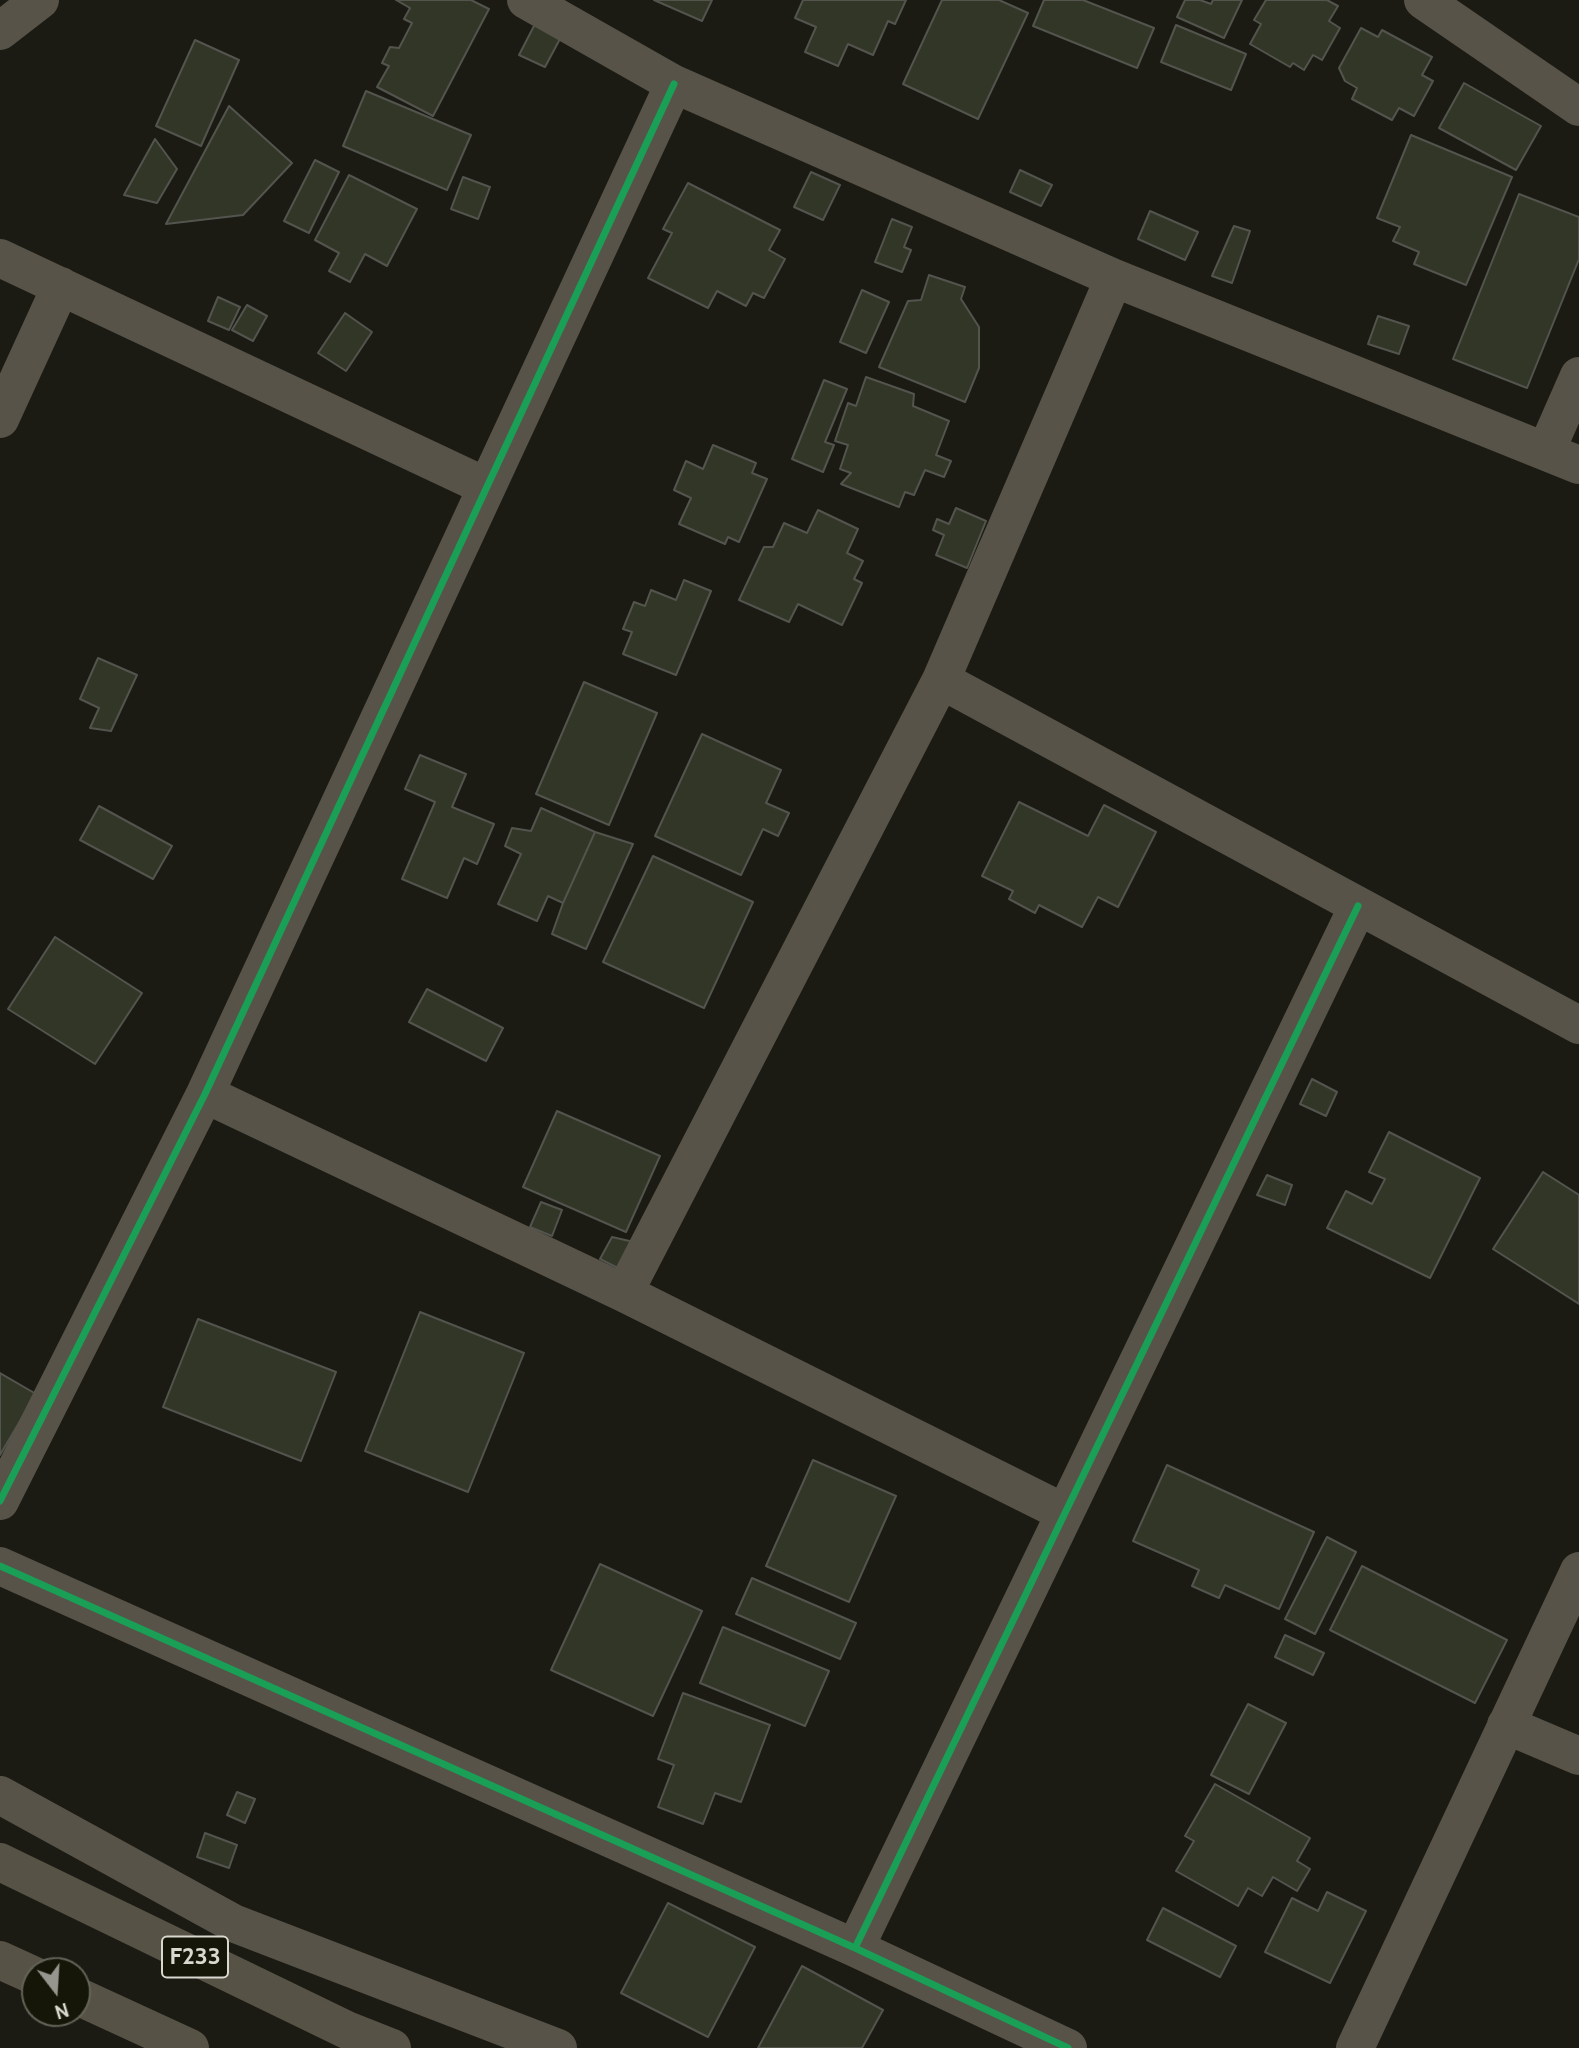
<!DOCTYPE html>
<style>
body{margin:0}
#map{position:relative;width:1579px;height:2048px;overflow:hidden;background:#1b1b14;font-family:Cabin,sans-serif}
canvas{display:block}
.north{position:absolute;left:21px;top:1957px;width:70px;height:70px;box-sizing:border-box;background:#151508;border:2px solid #636358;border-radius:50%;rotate:163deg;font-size:19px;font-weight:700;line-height:28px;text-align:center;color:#d8d8cf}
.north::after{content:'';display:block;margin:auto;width:24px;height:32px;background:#96968e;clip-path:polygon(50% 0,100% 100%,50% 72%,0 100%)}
</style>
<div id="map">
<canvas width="1579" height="2048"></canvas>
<div class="north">N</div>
</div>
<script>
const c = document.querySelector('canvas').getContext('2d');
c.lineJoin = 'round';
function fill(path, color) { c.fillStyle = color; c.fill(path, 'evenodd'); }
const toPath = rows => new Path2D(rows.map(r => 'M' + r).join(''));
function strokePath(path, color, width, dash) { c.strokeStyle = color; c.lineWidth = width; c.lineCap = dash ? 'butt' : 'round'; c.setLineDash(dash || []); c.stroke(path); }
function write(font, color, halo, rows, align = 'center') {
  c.font = font + ' Cabin,sans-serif'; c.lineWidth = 5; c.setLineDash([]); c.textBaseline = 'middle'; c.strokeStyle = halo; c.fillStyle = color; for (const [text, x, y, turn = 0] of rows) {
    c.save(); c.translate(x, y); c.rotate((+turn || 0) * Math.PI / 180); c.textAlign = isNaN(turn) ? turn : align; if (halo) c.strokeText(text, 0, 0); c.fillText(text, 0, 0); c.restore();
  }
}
const building = toPath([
 [396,0,471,0,489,9,433,116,377,87,389,66,382,63,390,47,399,48,412,23,404,19,410,8,396,0],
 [654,0,712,0,702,21,654,0],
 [803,0,906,0,895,24,888,21,873,55,848,44,838,66,805,52,816,27,795,18,803,0],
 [942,0,999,0,1028,13,978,119,903,84,942,0],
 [1044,0,1083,0,1154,28,1137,68,1033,26,1044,0],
 [1185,0,1200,0,1211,4,1213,0,1242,0,1224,38,1177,17,1185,0],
 [1266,0,1327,0,1338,6,1329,21,1340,28,1322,60,1313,55,1304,70,1293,63,1290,67,1250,44,1261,24,1254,20,1266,0],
 [535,24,561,37,545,67,519,55,535,24],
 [1176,25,1246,54,1231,90,1161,62,1176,25],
 [1361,28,1378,37,1382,30,1432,57,1422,75,1433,81,1414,116,1399,108,1392,120,1352,99,1357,88,1345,81,1339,68,1361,28],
 [195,40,239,60,201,146,156,126,195,40],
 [1464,83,1541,126,1516,170,1439,128,1464,83],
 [366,91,471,135,447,190,343,146,366,91],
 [229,106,292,163,243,215,166,224,229,106],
 [1411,135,1512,177,1466,285,1414,264,1419,252,1393,241,1400,227,1377,218,1411,135],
 [155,139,177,169,157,203,124,195,155,139],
 [315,160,339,172,309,233,284,221,315,160],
 [1020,170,1052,185,1041,206,1010,192,1020,170],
 [811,172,840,185,823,220,794,207,811,172],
 [349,175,417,209,387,266,365,254,350,282,329,271,339,253,315,240,349,175],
 [463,177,490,187,478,219,451,209,463,177],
 [688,183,780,230,769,250,785,259,764,298,753,293,746,306,717,291,708,308,648,278,672,233,663,229,688,183],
 [1519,194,1579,217,1579,259,1527,388,1453,359,1519,194],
 [1150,211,1198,232,1185,260,1138,239,1150,211],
 [892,219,912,227,904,247,911,250,902,272,875,262,892,219],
 [1234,226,1250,231,1232,283,1212,276,1234,226],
 [929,275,965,287,961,299,979,327,979,368,965,402,879,367,908,301,921,300,929,275],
 [862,290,889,302,866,353,840,342,862,290],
 [218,297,240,307,229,330,208,321,218,297],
 [247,305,267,316,253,341,232,330,247,305],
 [345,313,372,332,346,371,318,353,345,313],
 [1378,316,1409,326,1399,354,1368,344,1378,316],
 [866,377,914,394,913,406,949,421,936,455,951,461,944,477,925,470,914,495,905,492,899,507,841,484,851,473,840,469,848,445,835,441,848,403,856,406,866,377],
 [824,380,847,389,825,442,834,445,823,472,792,459,824,380],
 [713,445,756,463,752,473,767,479,739,542,728,537,725,544,679,524,691,498,674,490,686,461,703,469,713,445],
 [956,508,986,521,967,568,936,555,944,535,933,530,937,519,949,524,956,508],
 [818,510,858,529,847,553,863,561,854,579,862,583,842,625,798,604,789,622,739,600,764,547,773,547,784,523,807,533,818,510],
 [684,580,711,591,676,675,623,654,632,632,623,629,634,602,645,606,651,590,676,600,684,580],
 [98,658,137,675,111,731,90,728,99,708,80,699,98,658],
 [584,682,657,713,609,825,536,794,584,682],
 [702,734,781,770,766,803,789,813,778,836,763,829,741,875,655,836,702,734],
 [420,755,466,774,452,807,494,824,477,864,464,858,447,898,402,879,435,802,405,789,420,755],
 [1019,802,1088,836,1104,805,1156,832,1118,907,1098,897,1082,927,1039,905,1035,913,1009,899,1013,891,982,876,1019,802],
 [99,806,172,846,153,879,80,840,99,806],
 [541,808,595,832,563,903,548,896,537,921,498,904,521,854,505,846,512,828,531,831,541,808],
 [595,832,633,844,586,949,552,934,563,903,595,832],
 [653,856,753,902,704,1008,603,962,653,856],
 [55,937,142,993,95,1064,8,1009,55,937],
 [427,989,503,1028,486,1061,409,1022,427,989],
 [1312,1079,1337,1092,1326,1116,1300,1104,1312,1079],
 [557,1111,660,1156,626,1232,523,1187,557,1111],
 [1389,1132,1480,1178,1430,1278,1327,1228,1346,1191,1372,1204,1385,1179,1369,1172,1389,1132],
 [1543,1172,1579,1195,1579,1304,1493,1249,1543,1172],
 [1267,1175,1292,1185,1285,1205,1257,1195,1267,1175],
 [541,1202,562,1210,552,1236,530,1227,541,1202],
 [612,1237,634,1242,620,1269,600,1259,612,1237],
 [420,1312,524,1353,468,1492,365,1451,420,1312],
 [198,1319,336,1372,301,1461,163,1407,198,1319],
 [0,1373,36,1394,0,1455,0,1373],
 [813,1460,896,1496,849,1602,766,1566,813,1460],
 [1167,1465,1314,1532,1279,1609,1225,1585,1219,1598,1192,1586,1199,1570,1133,1541,1167,1465],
 [1327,1537,1356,1552,1315,1634,1285,1619,1327,1537],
 [600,1564,702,1611,653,1716,551,1670,600,1564],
 [1362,1566,1507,1640,1475,1703,1330,1630,1362,1566],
 [752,1578,856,1623,840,1659,736,1614,752,1578],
 [723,1627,829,1671,805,1726,700,1683,723,1627],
 [1285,1635,1324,1653,1313,1675,1275,1657,1285,1635],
 [683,1693,770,1725,741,1802,715,1793,703,1824,658,1807,674,1765,658,1759,683,1693],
 [1248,1704,1286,1723,1249,1794,1211,1775,1248,1704],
 [1215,1784,1310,1838,1297,1861,1310,1869,1297,1891,1273,1877,1262,1896,1248,1888,1238,1906,1176,1871,1194,1841,1185,1836,1215,1784],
 [237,1792,255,1799,245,1823,227,1815,237,1792],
 [205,1833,237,1845,229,1868,197,1857,205,1833],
 [1327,1892,1366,1911,1330,1983,1265,1952,1292,1898,1318,1911,1327,1892],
 [668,1903,755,1947,708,2037,621,1993,668,1903],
 [1163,1908,1236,1946,1220,1977,1147,1940,1163,1908],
 [802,1966,883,2010,862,2048,758,2048,802,1966]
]);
fill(building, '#313627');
strokePath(building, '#53544e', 2);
strokePath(toPath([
 [526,0,674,84,1114,278,1579,465],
 [1423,0,1579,107],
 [0,31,40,0],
 [0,258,487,487],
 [0,419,61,286],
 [1546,451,1579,376],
 [941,680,1579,1025],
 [205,1094,624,1293,1065,1513],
 [624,1293,941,680,1114,278],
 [0,1501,205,1094,674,84],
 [0,1566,855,1948,1068,2048],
 [1506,1725,1579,1756],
 [0,1795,233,1923,558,2048],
 [855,1948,1358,906],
 [1355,2048,1579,1571]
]), '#575348', 38);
strokePath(toPath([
 [0,1862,349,2031,392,2048],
 [0,1960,35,1976],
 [77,1996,190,2048]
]), '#575246', 38);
strokePath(toPath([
 [0,1501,205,1094,674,84],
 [0,1566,855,1948,1068,2048],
 [855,1948,1358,906]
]), '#1a9f57', 7);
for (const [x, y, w] of [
 [195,1957,66]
]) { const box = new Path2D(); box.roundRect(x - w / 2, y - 20.5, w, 41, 5); c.fillStyle = '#151508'; c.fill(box); strokePath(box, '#d8d8cf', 2); }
write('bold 24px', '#d8d8cf', null, [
 ["F233",195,1957]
]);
</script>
